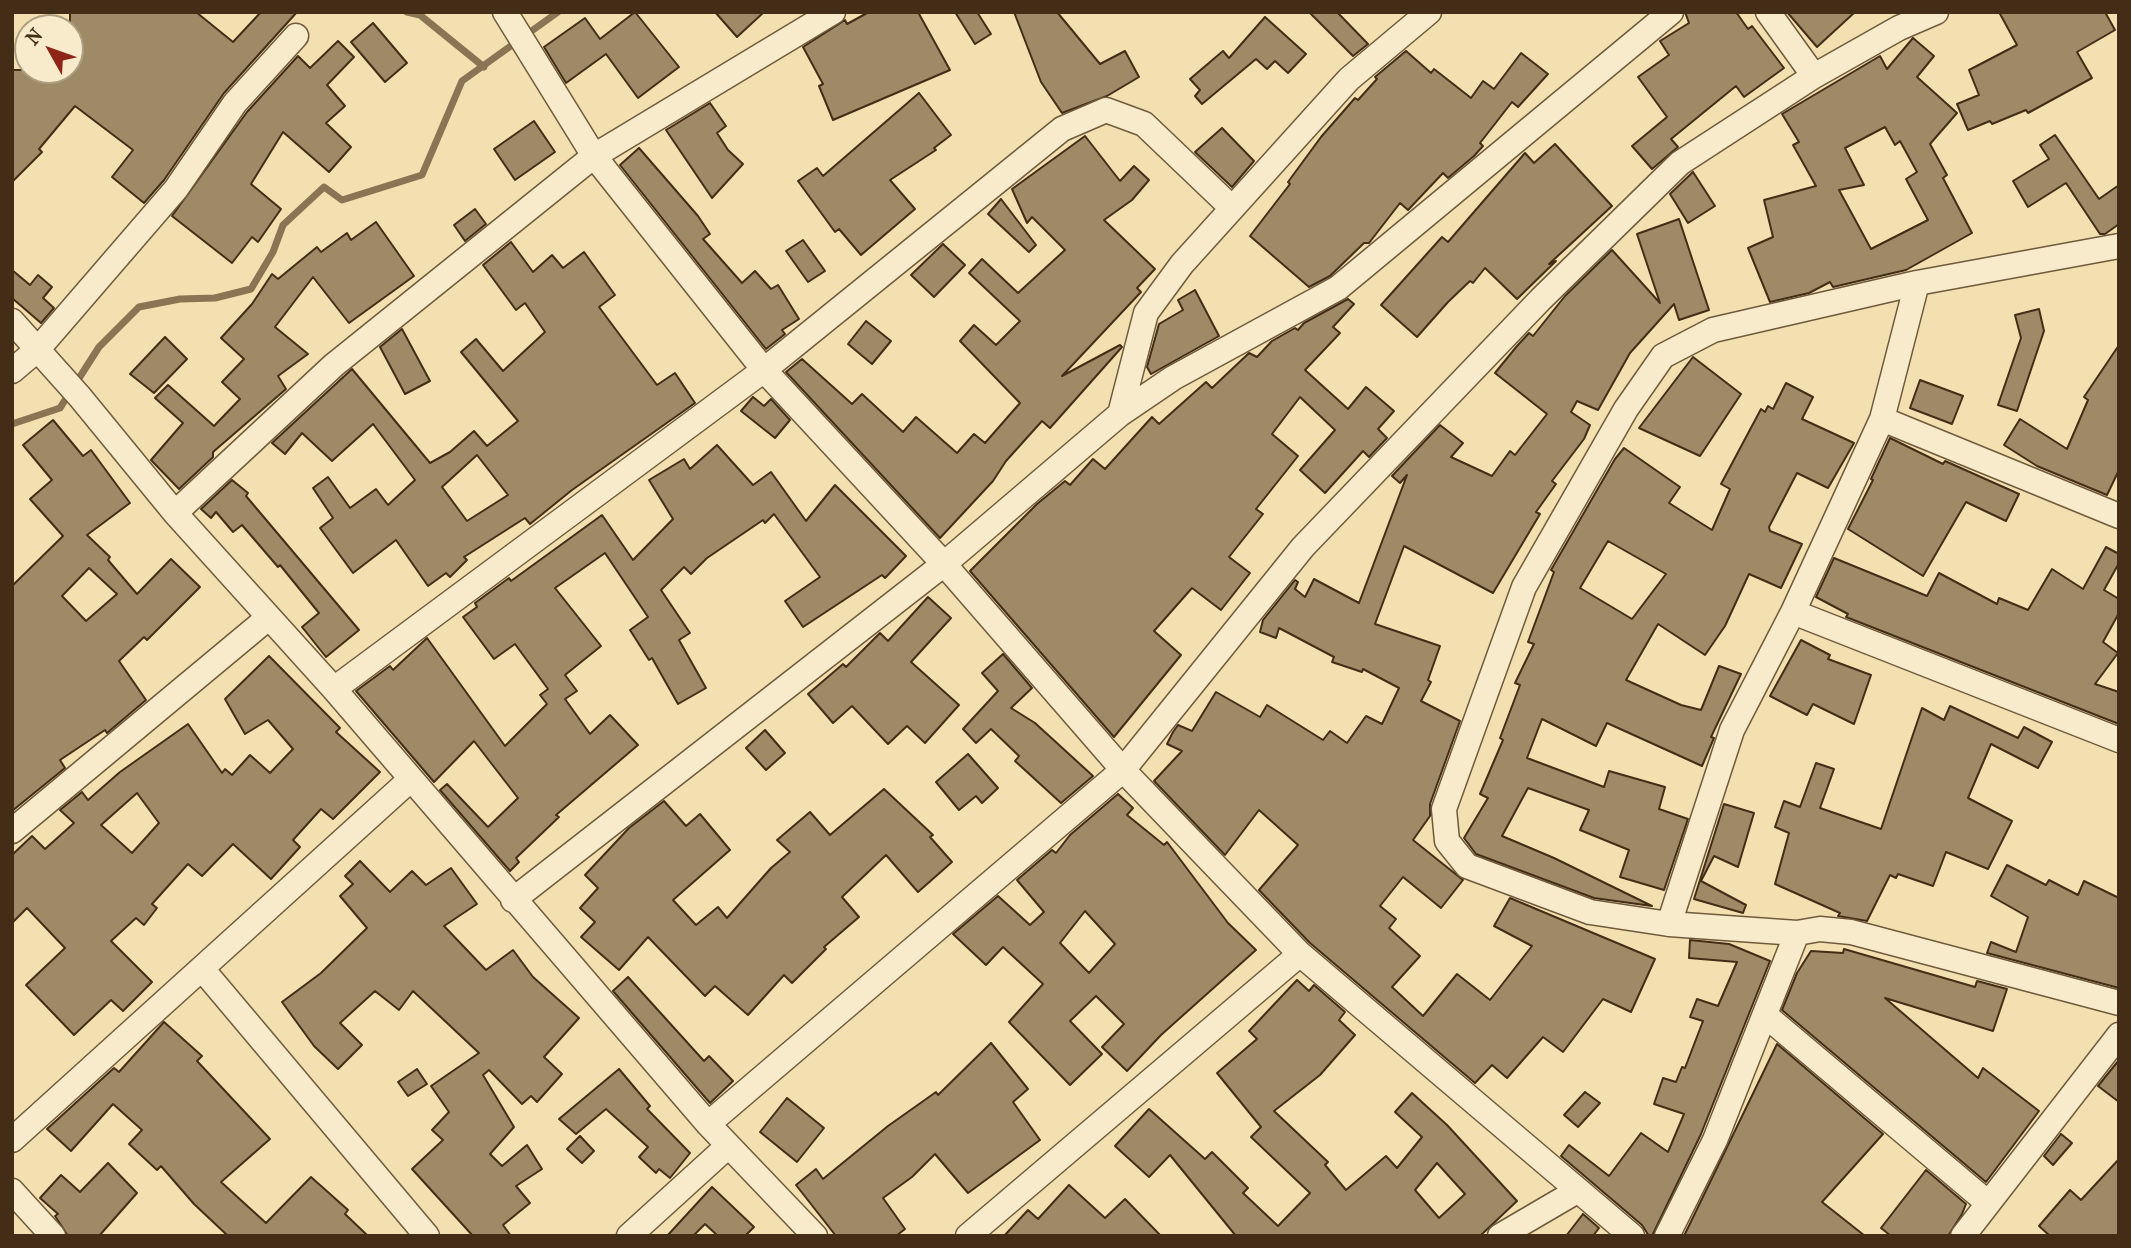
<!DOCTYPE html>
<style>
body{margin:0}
#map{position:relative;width:2131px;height:1248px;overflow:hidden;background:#f2e0b0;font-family:"IM FELL French Canon",serif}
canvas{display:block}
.frame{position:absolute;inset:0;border:14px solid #442d16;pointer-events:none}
.north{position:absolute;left:14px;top:14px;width:70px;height:70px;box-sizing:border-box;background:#f7ebcc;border:2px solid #af9f83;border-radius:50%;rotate:310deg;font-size:19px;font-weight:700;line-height:28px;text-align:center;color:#442d16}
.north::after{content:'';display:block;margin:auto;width:24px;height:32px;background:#8f2418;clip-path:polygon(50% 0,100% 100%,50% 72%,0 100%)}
</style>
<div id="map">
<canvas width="2131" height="1248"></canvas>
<div class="frame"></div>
<div class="north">N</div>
</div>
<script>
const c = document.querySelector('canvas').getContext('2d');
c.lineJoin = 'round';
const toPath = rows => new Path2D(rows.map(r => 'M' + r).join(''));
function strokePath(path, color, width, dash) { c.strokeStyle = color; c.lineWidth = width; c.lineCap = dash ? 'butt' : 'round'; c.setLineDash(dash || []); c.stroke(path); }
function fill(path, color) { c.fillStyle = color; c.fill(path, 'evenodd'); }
strokePath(toPath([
 [407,12,420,15,484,67],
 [12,424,60,408,99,347,139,307,180,299,215,298,251,289,273,252,283,225,324,187,342,200,422,175,462,81,558,12]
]), '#897453', 7);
const building = toPath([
 [70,12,196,12,233,42,261,12,297,12,224,93,164,180,144,203,112,177,133,150,75,106,39,149,42,152,12,182,12,70,70,70,70,12],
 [635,12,679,67,638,98,606,54,566,83,544,47,585,18,600,39,635,12],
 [715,12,764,12,737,37,715,12],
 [869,12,918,12,950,70,833,120,819,86,823,84,803,47,845,20,847,24,869,12],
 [955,12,977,12,991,34,975,44,955,12],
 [1014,12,1057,12,1100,64,1125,51,1139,77,1107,96,1062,113,1041,82,1014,12],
 [1309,12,1337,12,1368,44,1353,56,1309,12],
 [1685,12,1736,12,1748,29,1752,26,1784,68,1744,97,1736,86,1671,139,1678,147,1652,169,1632,146,1667,117,1638,77,1669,55,1660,41,1689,23,1685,12],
 [1787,12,1855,12,1817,47,1787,12],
 [1999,12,2105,12,2115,30,2077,52,2092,78,2028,113,2026,110,1992,124,1990,121,1968,130,1957,104,1979,95,1969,70,2017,45,1999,12],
 [1265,17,1306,54,1288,73,1275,61,1267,69,1256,59,1202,104,1195,96,1200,90,1190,79,1223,51,1229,58,1265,17],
 [373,23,407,63,385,82,351,42,373,23],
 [1913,38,1934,56,1917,77,1957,113,1930,144,1947,175,1943,178,1972,233,1906,270,1833,287,1830,282,1809,293,1770,302,1748,248,1773,237,1764,200,1816,186,1793,145,1799,142,1782,114,1880,56,1887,69,1913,38],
 [1885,127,1895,145,1900,141,1917,172,1906,179,1928,220,1871,249,1839,190,1864,185,1845,148,1885,127],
 [338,41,354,57,327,85,345,106,326,123,351,147,329,172,283,132,251,184,281,209,258,242,252,237,232,263,172,216,247,112,298,56,310,68,338,41],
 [1406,51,1431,73,1434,69,1471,98,1483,81,1494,89,1521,53,1548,74,1518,107,1512,102,1480,143,1483,146,1474,156,1448,178,1443,173,1408,210,1400,203,1369,243,1364,243,1330,276,1309,287,1250,236,1290,184,1288,182,1321,137,1355,98,1358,100,1377,79,1375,77,1406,51],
 [919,93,951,135,934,148,936,150,890,180,915,209,861,255,839,229,835,232,798,181,817,168,823,176,919,93],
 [710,103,726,126,717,133,728,150,743,164,712,198,666,130,710,103],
 [534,121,555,152,515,180,494,149,534,121],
 [1222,128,1254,161,1232,187,1195,152,1222,128],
 [2055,135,2099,199,2119,185,2119,224,2105,234,2100,234,2066,183,2028,207,2013,181,2049,159,2040,145,2055,135],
 [1085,136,1120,181,1134,166,1149,180,1132,200,1104,220,1155,269,1137,288,1141,292,1062,376,1120,345,1122,347,1050,428,1042,421,1006,461,993,481,940,538,786,372,802,359,852,404,862,394,903,432,916,417,957,453,974,434,985,443,1020,403,960,341,974,325,996,345,1020,321,969,273,982,259,1018,293,1065,250,1032,217,1027,223,1012,189,1085,136],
 [1555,144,1612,206,1549,264,1556,261,1517,299,1485,268,1473,283,1470,281,1448,302,1417,337,1381,305,1442,237,1448,242,1525,153,1534,163,1555,144],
 [639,148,698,216,710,234,703,239,742,283,755,271,771,289,778,285,799,319,782,330,785,334,766,349,620,165,639,148],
 [1693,172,1715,206,1688,223,1670,194,1693,172],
 [1001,199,1036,245,1029,252,988,214,1001,199],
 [475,209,486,224,465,241,454,225,475,209],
 [1679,219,1709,310,1679,320,1674,304,1630,353,1598,410,1577,401,1571,412,1590,425,1584,439,1552,481,1556,484,1536,512,1540,514,1493,593,1404,546,1375,624,1440,646,1428,680,1431,682,1421,701,1460,721,1430,804,1430,816,1413,840,1463,880,1441,908,1403,877,1380,906,1396,919,1389,928,1420,956,1392,987,1423,1016,1457,974,1490,1000,1532,946,1494,926,1510,898,1655,959,1631,1012,1603,999,1563,1052,1543,1037,1507,1078,1492,1065,1475,1083,1310,943,1259,890,1298,845,1259,810,1225,855,1154,781,1182,751,1167,744,1173,732,1178,725,1192,731,1216,692,1260,717,1267,705,1323,740,1330,731,1347,743,1366,716,1382,724,1399,688,1363,669,1362,672,1332,662,1334,657,1279,628,1276,638,1260,632,1263,620,1295,580,1298,582,1295,589,1305,597,1314,579,1359,603,1407,475,1400,483,1392,476,1440,425,1463,443,1451,457,1492,476,1510,451,1515,455,1547,414,1495,373,1517,346,1529,333,1533,336,1565,296,1612,250,1660,303,1637,234,1679,219],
 [376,222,414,276,349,323,313,277,275,327,308,354,278,376,286,389,213,452,213,457,179,489,151,460,183,423,155,398,168,385,214,426,240,399,222,382,244,359,221,338,252,304,272,274,278,279,317,247,321,252,347,233,351,240,376,222],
 [803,240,825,271,808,282,786,251,803,240],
 [511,242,533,272,552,255,563,268,584,252,615,295,599,307,657,385,675,373,695,403,572,490,530,524,525,518,464,557,467,560,450,577,446,573,428,586,396,540,353,573,320,528,333,518,313,488,328,477,350,508,376,489,388,505,415,480,373,424,332,461,302,433,285,454,272,443,352,369,430,463,450,452,474,431,487,446,518,421,461,352,476,339,503,371,545,332,525,303,516,310,483,265,511,242],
 [477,455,508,495,467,521,442,487,477,455],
 [943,244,965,265,934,297,911,275,943,244],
 [12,270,30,285,38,275,52,287,43,298,54,308,41,323,12,298,12,270],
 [1195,290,1219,336,1151,374,1147,367,1159,324,1183,310,1178,300,1195,290],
 [1348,299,1354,304,1333,327,1340,333,1305,370,1348,409,1366,387,1394,411,1378,429,1387,438,1369,457,1363,451,1325,493,1300,470,1335,430,1300,397,1272,434,1298,456,1256,509,1263,514,1229,557,1250,573,1221,610,1192,588,1154,631,1181,655,1114,737,970,571,1037,504,1065,481,1070,485,1093,459,1105,469,1152,417,1159,424,1206,382,1212,388,1249,353,1257,357,1272,341,1295,328,1298,330,1304,323,1348,299],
 [2039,309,2044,331,2017,411,1998,405,2021,338,2015,315,2039,309],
 [866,321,891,341,872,364,848,344,866,321],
 [402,329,430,381,405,394,380,347,402,329],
 [165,337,187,359,154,393,130,374,165,337],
 [2119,345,2119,470,2107,495,2037,466,2004,445,2020,419,2067,449,2088,400,2084,397,2119,345],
 [1693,357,1741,394,1700,456,1639,428,1693,357],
 [1920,380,1963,396,1952,424,1910,408,1920,380],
 [1786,383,1813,397,1802,419,1854,443,1828,488,1797,473,1769,527,1770,531,1802,544,1781,588,1749,574,1725,626,1705,655,1658,624,1626,680,1681,705,1701,710,1719,666,1741,674,1711,737,1714,738,1702,766,1607,723,1596,746,1542,719,1527,758,1604,787,1609,771,1665,787,1659,809,1688,819,1664,890,1620,877,1629,850,1580,830,1589,810,1528,788,1502,836,1554,858,1652,906,1594,898,1476,854,1464,838,1488,798,1480,794,1503,740,1500,738,1520,685,1515,683,1534,644,1528,642,1554,572,1551,570,1615,459,1624,448,1680,487,1669,503,1712,530,1730,489,1721,484,1761,409,1765,412,1768,406,1773,409,1786,383],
 [1608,541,1666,574,1632,619,1580,588,1608,541],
 [753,397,764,406,771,399,790,420,775,438,741,411,753,397],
 [53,420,83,456,91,450,130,503,87,535,110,557,108,560,137,594,171,559,200,587,147,640,144,637,119,661,146,700,107,733,105,730,60,760,65,768,12,811,12,586,63,536,30,499,52,480,23,445,53,420],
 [89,568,117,594,86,621,62,596,89,568],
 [1890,438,1943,464,1945,461,2019,494,2006,521,1966,502,1923,576,1848,529,1873,480,1871,479,1890,438],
 [717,445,753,485,771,472,806,521,835,485,906,556,885,578,882,575,803,627,785,601,820,577,774,514,765,523,763,520,707,558,691,574,684,567,661,590,690,633,679,640,706,688,678,704,652,658,649,660,630,630,648,617,605,553,555,588,601,646,565,675,577,691,565,699,590,734,610,715,638,745,556,815,559,817,516,858,519,862,510,871,440,790,447,784,488,827,518,798,474,741,434,782,356,691,390,666,393,670,427,638,505,746,547,704,540,695,548,689,515,644,494,659,463,617,477,607,475,603,509,578,511,581,602,515,633,560,673,519,649,480,684,459,690,469,717,445],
 [232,480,248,493,246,496,359,630,326,657,302,627,319,613,280,565,278,567,242,525,233,532,216,512,211,518,201,509,232,480],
 [2106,547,2119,554,2119,563,2104,590,2119,599,2119,613,2103,642,2118,653,2095,684,2119,692,2119,724,1846,617,1848,614,1816,597,1834,558,1927,596,1939,573,1997,604,1999,598,2028,610,2052,569,2083,589,2106,547],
 [928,597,951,618,911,662,959,705,925,743,907,726,888,744,852,706,833,723,808,694,843,664,846,667,880,633,888,641,928,597],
 [1801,640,1830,655,1828,659,1871,675,1854,724,1813,704,1807,715,1770,696,1801,640],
 [1003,654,1032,688,1011,708,1035,723,1093,776,1061,803,1015,761,1019,756,991,729,976,743,963,729,998,691,982,673,1003,654],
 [269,656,340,728,336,732,380,772,333,819,321,809,293,840,300,847,271,879,233,844,202,876,188,864,152,904,157,908,144,925,136,918,111,941,152,982,123,1011,111,1000,74,1035,26,985,65,948,27,908,12,923,12,855,32,836,45,849,74,823,60,810,82,792,88,800,120,772,188,724,222,773,225,769,232,775,250,755,270,773,293,749,268,720,245,734,225,699,269,656],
 [137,793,159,823,132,853,101,825,137,793],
 [1950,706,2018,738,2024,727,2052,742,2038,768,1991,744,1968,798,2012,821,1988,869,1946,852,1933,886,1898,874,1896,878,1890,875,1867,921,1838,916,1840,913,1775,884,1789,833,1775,827,1784,801,1800,807,1816,763,1834,769,1820,808,1881,829,1922,708,1944,720,1950,706],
 [765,730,785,753,766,770,746,748,765,730],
 [968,754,998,788,982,803,976,796,959,810,936,782,968,754],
 [884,789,933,835,930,837,952,862,918,892,886,855,842,897,859,917,824,947,826,949,792,983,784,975,748,1015,715,986,705,996,648,937,619,970,581,937,595,922,580,908,598,888,585,875,629,828,664,801,686,826,700,814,730,850,673,900,696,925,718,907,727,918,771,868,790,852,777,840,810,812,830,835,884,789],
 [1118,794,1133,808,1127,815,1164,845,1167,842,1228,923,1256,950,1161,1035,1127,1071,1102,1047,1124,1024,1096,996,1070,1021,1102,1054,1070,1085,1009,1022,1043,984,1003,947,986,965,953,934,998,896,1030,925,1044,912,1017,880,1052,850,1056,853,1070,835,1118,794],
 [1085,911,1115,944,1089,973,1060,943,1085,911],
 [1724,804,1754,813,1738,867,1714,856,1701,881,1746,905,1743,913,1694,899,1724,804],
 [360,861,390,892,412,871,426,885,451,868,477,904,444,926,486,970,513,950,533,977,579,1018,544,1057,562,1074,537,1102,531,1096,522,1104,489,1070,483,1075,514,1127,490,1154,502,1166,527,1145,542,1169,516,1186,530,1203,503,1225,511,1236,473,1236,412,1169,443,1140,432,1130,449,1112,431,1086,479,1053,413,991,399,1010,375,991,340,1023,362,1045,338,1069,314,1046,282,1002,321,973,367,928,340,896,353,884,345,876,360,861],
 [2007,865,2046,885,2049,880,2078,895,2084,881,2119,898,2119,988,1987,953,1991,942,2016,952,2028,917,1991,896,2007,865],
 [1690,940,1729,944,1770,961,1701,1134,1652,1236,1649,1236,1642,1225,1561,1156,1569,1145,1609,1176,1641,1133,1668,1152,1684,1114,1654,1104,1663,1078,1676,1082,1682,1067,1685,1068,1703,1021,1690,1017,1697,999,1718,1006,1737,962,1689,958,1690,940],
 [1844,949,1975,987,1977,981,2007,989,1993,1031,1885,998,1978,1078,1983,1068,2039,1111,1986,1182,1782,1010,1797,973,1811,951,1843,953,1844,949],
 [628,977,704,1061,709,1056,733,1081,710,1103,613,991,628,977],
 [1297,980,1309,991,1314,985,1345,1012,1339,1020,1355,1035,1320,1075,1274,1111,1328,1162,1325,1165,1346,1190,1386,1156,1397,1168,1422,1137,1395,1112,1412,1093,1447,1125,1517,1201,1480,1236,1236,1236,1170,1155,1149,1177,1115,1146,1149,1109,1205,1159,1212,1152,1248,1188,1243,1193,1278,1226,1310,1193,1251,1137,1261,1127,1217,1073,1257,1039,1249,1031,1297,980],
 [1437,1163,1465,1194,1439,1218,1415,1190,1437,1163],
 [164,1022,202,1056,197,1061,270,1139,221,1182,266,1223,311,1177,348,1210,345,1214,368,1236,228,1236,194,1204,161,1166,157,1170,129,1144,142,1130,113,1104,71,1151,47,1129,114,1068,119,1072,164,1022],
 [991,1043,1028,1089,1013,1102,1040,1140,968,1193,935,1154,912,1177,883,1198,905,1229,896,1236,836,1236,796,1185,816,1169,823,1179,888,1126,936,1092,938,1095,991,1043],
 [1777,1044,1883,1134,1822,1202,1865,1236,1684,1236,1777,1044],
 [2119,1060,2119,1102,2098,1086,2119,1060],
 [417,1069,427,1084,408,1096,398,1082,417,1069],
 [619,1069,650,1106,647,1109,690,1153,670,1178,659,1169,656,1173,639,1157,648,1147,606,1109,576,1134,559,1119,619,1069],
 [1585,1092,1600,1103,1578,1127,1564,1115,1585,1092],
 [787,1098,824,1128,797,1162,760,1132,787,1098],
 [2061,1134,2072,1143,2053,1165,2044,1156,2061,1134],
 [580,1136,594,1151,582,1163,567,1149,580,1136],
 [2119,1159,2119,1236,2050,1236,2039,1226,2070,1190,2081,1200,2119,1159],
 [108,1163,137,1193,99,1236,68,1236,55,1216,58,1214,40,1198,61,1175,80,1192,108,1163],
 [1926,1170,1966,1204,1962,1214,1948,1236,1891,1236,1881,1228,1926,1170],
 [1069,1185,1105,1218,1125,1199,1161,1236,1004,1236,1028,1210,1038,1219,1069,1185],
 [712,1187,754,1227,745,1236,718,1236,705,1224,693,1236,667,1236,712,1187],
 [1583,1214,1599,1228,1593,1236,1566,1236,1583,1214]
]);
fill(building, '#9e8a66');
strokePath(building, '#442d16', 2);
const minor = toPath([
 [505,12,594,156,764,370,944,564,1123,770,1300,954,1632,1236],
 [1768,12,1814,76],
 [2119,246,1917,283,1713,330,1663,356,1626,409,1524,587,1444,809,1447,841,1467,866,1590,912,1669,924,1797,933,1820,929,1851,932,2119,1003],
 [12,321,80,397,175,513,334,689,708,1124,815,1236],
 [12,371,38,349,176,189,235,103,296,36],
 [1120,414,1146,313,1182,264,1349,79,1429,12],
 [1882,419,2119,516],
 [175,513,334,365,594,156,833,12],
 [1793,612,2119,740],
 [334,689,764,370,1062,129,1106,110,1144,124,1232,208],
 [12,831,268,618],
 [513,900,944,564,1120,414,1173,378,1338,288,1671,12],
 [1669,924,1732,730,1793,612,1882,419,1917,283],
 [203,970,427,1236],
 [1765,1015,1988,1203],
 [708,1124,1123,770,1303,547,1541,299,1680,163,1814,76,1899,28,1936,12],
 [12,1140,411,779],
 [12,1191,53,1236],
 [629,1236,728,1146],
 [968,1236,1300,954],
 [1500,1236,1577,1191],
 [1667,1236,1715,1140,1797,933],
 [1963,1236,2119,1035]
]);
strokePath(minor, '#705a3c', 27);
strokePath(minor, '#f7ebcc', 24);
</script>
